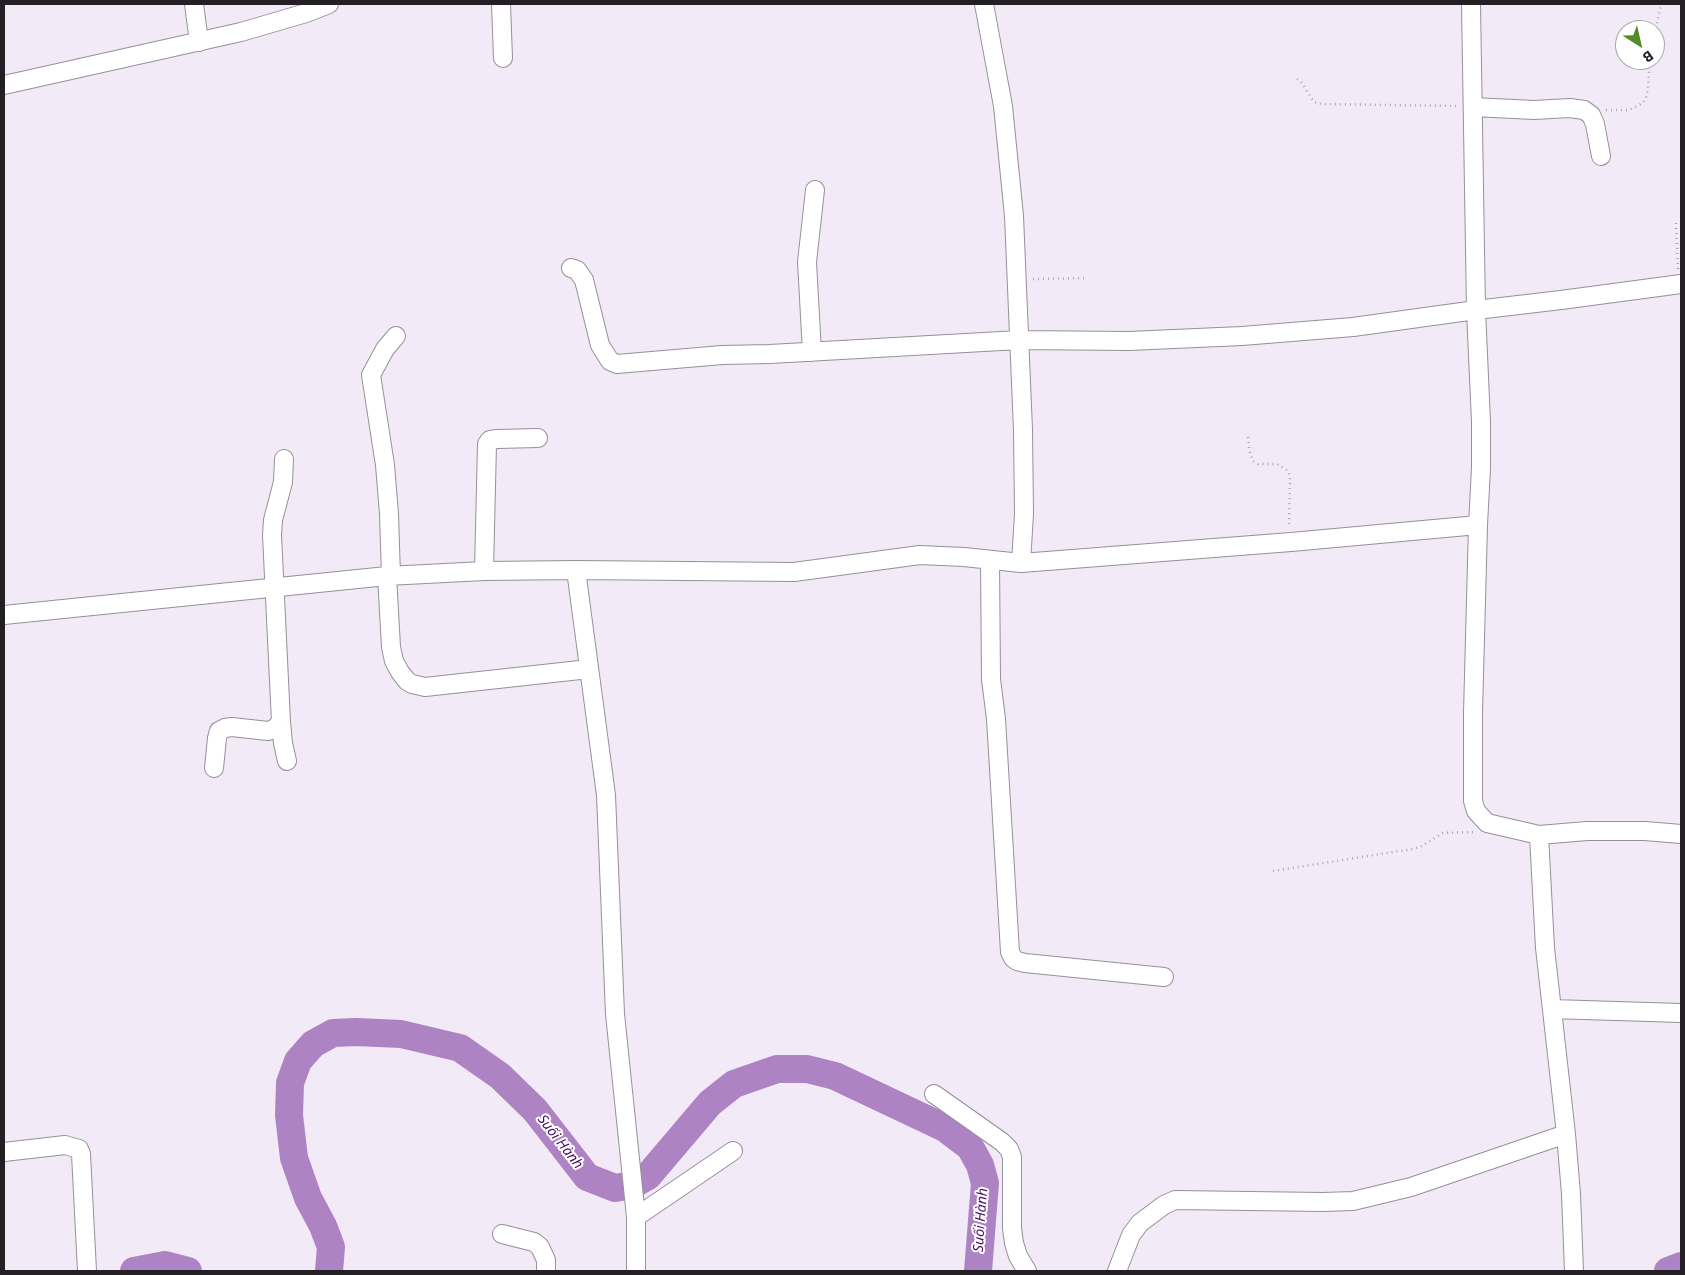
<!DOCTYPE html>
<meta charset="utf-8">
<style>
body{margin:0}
#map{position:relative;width:1685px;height:1275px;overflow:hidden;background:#f3eaf7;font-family:"Noto Sans",sans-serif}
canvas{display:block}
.frame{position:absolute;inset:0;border:5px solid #231f24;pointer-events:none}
.north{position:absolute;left:1615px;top:20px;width:50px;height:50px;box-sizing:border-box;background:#fff;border:1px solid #a7a5a7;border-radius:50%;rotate:145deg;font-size:14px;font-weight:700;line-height:20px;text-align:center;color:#231f24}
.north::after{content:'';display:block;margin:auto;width:18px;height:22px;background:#538b27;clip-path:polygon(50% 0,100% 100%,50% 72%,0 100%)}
</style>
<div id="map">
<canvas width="1685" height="1275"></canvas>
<div class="frame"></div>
<div class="north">B</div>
</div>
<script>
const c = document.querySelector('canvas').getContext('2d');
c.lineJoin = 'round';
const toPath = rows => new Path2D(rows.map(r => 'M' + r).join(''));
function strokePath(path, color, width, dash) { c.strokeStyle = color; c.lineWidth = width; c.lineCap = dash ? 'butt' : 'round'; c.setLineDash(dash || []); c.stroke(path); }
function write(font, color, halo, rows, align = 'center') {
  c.font = font + ' "Noto Sans",sans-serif'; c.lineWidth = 4; c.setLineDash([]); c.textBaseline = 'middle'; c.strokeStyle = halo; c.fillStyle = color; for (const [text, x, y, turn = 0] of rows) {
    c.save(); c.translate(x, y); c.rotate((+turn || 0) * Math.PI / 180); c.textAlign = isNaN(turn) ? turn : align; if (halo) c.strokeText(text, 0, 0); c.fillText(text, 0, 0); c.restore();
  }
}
strokePath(toPath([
 [134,1271,165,1265,188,1271],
 [329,1271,331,1247,323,1226,308,1198,294,1158,289,1115,290,1083,298,1061,313,1044,333,1033,356,1032,401,1034,460,1048,500,1076,535,1110,587,1177,615,1188,632,1185,648,1176,710,1103,734,1084,777,1069,807,1069,835,1076,945,1128,970,1147,980,1165,985,1183,978,1271],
 [1668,1271,1681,1266]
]), '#ae83c3', 28);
const minor = toPath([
 [194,4,199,42],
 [501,4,503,58],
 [984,4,1003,106,1014,216,1023,430,1024,514,1021,563],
 [1471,4,1476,310,1481,422,1481,468,1478,525,1473,713,1473,801,1476,811,1487,823,1539,835],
 [4,85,241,32,306,13,329,4],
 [1473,107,1534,110,1570,108,1584,110,1591,115,1595,124,1601,156],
 [571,268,577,270,584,280,600,345,610,361,617,364,722,355,770,354,1019,340,1129,341,1242,336,1353,327,1476,310,1561,300,1681,284],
 [812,352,807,262,815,190],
 [284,459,283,482,273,520,272,535,281,722,283,743,287,761],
 [990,561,991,679,996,719,1010,952,1013,958,1017,961,1025,963,1164,977],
 [576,570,794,572,920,555,964,557,1021,563,1291,542,1478,525],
 [484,571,487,444,490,440,497,439,538,438],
 [387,576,391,647,394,661,400,672,407,681,412,684,425,687,589,669],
 [391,576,389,514,385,465,371,375,385,349,396,336],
 [4,615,387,576,484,571,576,570,606,795,615,1014,636,1217,636,1271],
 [214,768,217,738,219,731,225,728,232,727,268,731,274,729,281,722],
 [1552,1009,1681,1013],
 [934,1094,1002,1142,1009,1149,1012,1157,1012,1228,1014,1243,1018,1256,1027,1271],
 [4,1152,65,1145,79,1149,81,1154,87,1271],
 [636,1217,733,1151],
 [502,1234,534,1242,540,1247,546,1260,546,1271],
 [1117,1271,1131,1235,1140,1223,1164,1205,1175,1200,1323,1202,1353,1201,1411,1187,1566,1134],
 [1574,1271,1571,1194,1566,1134,1545,948,1539,835,1587,831,1645,831,1681,834]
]);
strokePath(minor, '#978f9b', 20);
strokePath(toPath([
 [1655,33,1661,5],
 [1297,79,1301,82,1314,102,1321,104,1457,106],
 [1606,110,1629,110,1643,103,1646,98,1648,88,1650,60],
 [1676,223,1678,269],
 [1033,279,1085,278],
 [1248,437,1250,453,1253,461,1258,464,1277,464,1288,471,1290,477,1289,526],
 [1273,871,1412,849,1420,847,1443,833,1473,832]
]), '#aea6b1', 2.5, [1, 4]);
strokePath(minor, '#fff', 18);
write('italic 14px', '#470e5d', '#fff', [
 ["Suối Hành",560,1142,52],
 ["Suối Hành",981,1220,-86]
]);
</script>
